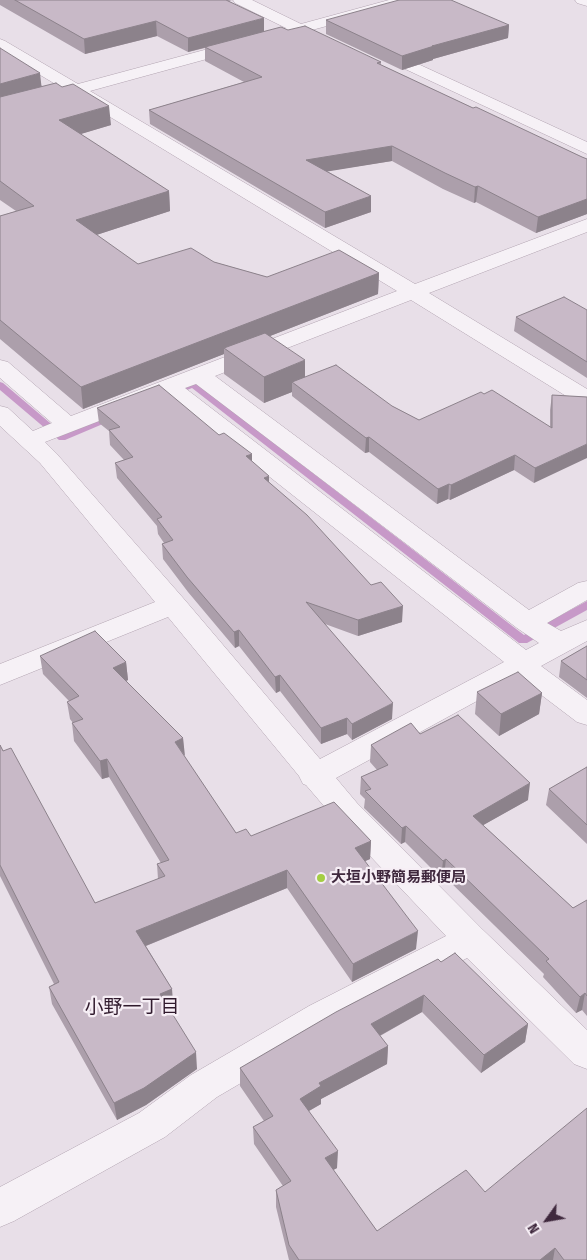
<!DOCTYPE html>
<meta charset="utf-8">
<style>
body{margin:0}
#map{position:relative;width:587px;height:1260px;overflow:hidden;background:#e8dfe8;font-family:"Fira Sans Condensed",sans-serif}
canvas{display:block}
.north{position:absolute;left:522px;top:1195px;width:50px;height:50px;-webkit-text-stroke:4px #f6eef5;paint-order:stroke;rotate:238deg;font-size:14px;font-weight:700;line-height:20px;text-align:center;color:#3f283d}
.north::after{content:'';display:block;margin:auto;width:18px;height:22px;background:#3f283d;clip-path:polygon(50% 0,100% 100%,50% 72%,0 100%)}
</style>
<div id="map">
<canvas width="587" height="1260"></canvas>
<div class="north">N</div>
</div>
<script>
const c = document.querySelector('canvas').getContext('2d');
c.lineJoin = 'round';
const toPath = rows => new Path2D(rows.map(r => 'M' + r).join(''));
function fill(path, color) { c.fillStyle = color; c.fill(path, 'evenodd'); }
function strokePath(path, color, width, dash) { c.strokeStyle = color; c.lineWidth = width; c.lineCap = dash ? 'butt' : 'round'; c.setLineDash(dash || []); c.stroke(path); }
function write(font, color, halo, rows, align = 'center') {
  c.font = font + ' "Fira Sans Condensed","Noto Sans JP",sans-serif'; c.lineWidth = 4.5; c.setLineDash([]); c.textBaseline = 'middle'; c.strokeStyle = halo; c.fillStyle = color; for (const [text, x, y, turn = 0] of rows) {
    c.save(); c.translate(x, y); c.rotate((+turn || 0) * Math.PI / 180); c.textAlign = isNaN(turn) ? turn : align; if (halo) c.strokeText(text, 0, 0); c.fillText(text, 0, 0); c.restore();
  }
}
fill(toPath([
 [193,381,524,635,587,601,587,610,527,643,519,643,192,388,180,393,175,390,193,381],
 [0,382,3,383,63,434,109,416,115,416,117,418,65,440,59,440,0,390,0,382]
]), '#c799c8');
const minor = toPath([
 [233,0,252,0,301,24,389,0,413,0,411,3,312,30,314,32,311,35,306,37,298,34,90,91,415,284,587,219,587,232,429,293,587,389,587,406,579,404,411,300,215,376,529,610,578,583,587,581,587,600,547,623,561,631,587,620,587,641,541,666,587,700,587,725,577,722,519,678,336,778,357,803,482,929,587,1030,587,1069,574,1064,467,958,335,1028,217,1097,165,1137,14,1221,0,1227,0,1187,139,1113,191,1075,309,1006,446,936,335,819,306,785,303,784,299,776,168,617,0,685,0,664,155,602,40,463,0,426,0,406,8,408,33,431,52,423,0,378,0,360,8,362,71,416,397,291,74,95,0,115,0,105,62,88,0,51,0,39,5,41,78,84,286,28,235,3,233,0],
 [196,384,517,628,539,643,526,650,185,388,196,384],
 [166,395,504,662,320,759,184,599,56,453,45,442,166,395],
 [575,0,587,0,587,6,577,3,575,0],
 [379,46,587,142,587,154,373,54,371,51,373,48,379,46]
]);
strokePath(minor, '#b2a4b1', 1);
fill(minor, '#f6f1f6');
fill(toPath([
 [0,0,232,0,229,1,264,31,288,30,381,62,381,65,473,108,582,157,587,159,587,214,536,233,476,202,474,203,443,189,392,161,327,171,371,196,371,212,325,228,150,124,149,110,244,82,205,61,205,48,188,52,157,36,85,54,0,5],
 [326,20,509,25,508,38,433,59,433,60,402,70,326,34],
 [0,48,42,86,111,125,80,134,169,191,170,211,96,235,138,264,214,262,267,277,379,273,378,294,270,336,305,377,392,406,419,420,550,426,550,410,552,395,587,397,534,483,514,470,450,500,448,499,437,504,369,452,365,453,292,396,292,392,264,403,224,374,224,354,83,409,0,339,0,216,16,211,0,200],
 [587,310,587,378,514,331,516,317],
 [97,408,252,462,269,482,402,622,358,636,325,624,392,719,352,740,347,734,321,744,280,691,276,693,239,646,235,648,188,592,163,559,162,544,164,543,158,534,157,526,117,478,115,463,124,460,110,445,109,431,99,423],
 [587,646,587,698,559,677,561,661],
 [40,656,126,662,128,680,126,681,183,738,184,756,236,833,251,836,371,841,370,859,365,861,416,949,352,982,287,888,146,946,172,989,173,1007,169,1009,197,1069,146,1105,117,1120,52,1004,49,987,54,984,0,876,0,745,95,903,158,879,157,864,161,863,109,777,102,779,74,741,72,723,73,723,70,719,67,702,69,701,43,674],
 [477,692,542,693,539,714,499,736,475,714],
 [420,734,528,800,483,825,573,908,587,900,587,1016,582,1010,576,1013,543,977,544,974,444,876,441,878,405,842,401,844,364,808,365,799,360,794,361,777,377,770,370,762,371,745],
 [587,767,587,844,546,805,549,789],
 [441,962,528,1024,525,1042,481,1073,422,1012,380,1036,388,1046,387,1064,321,1099,321,1104,309,1111,337,1168,333,1170,377,1231,485,1192,587,1260,289,1260,276,1207,276,1190,283,1186,254,1144,253,1127,264,1121,240,1086,240,1068]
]), '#ac9fab');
fill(toPath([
 [264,18,264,32,188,52,188,38],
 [156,21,157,36,85,54,84,39],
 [509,25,508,38,433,59,433,60,402,70,402,56,432,46],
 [40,73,42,91,0,103,0,84],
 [109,106,111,125,61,140,59,120],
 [392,146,392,161,306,175,306,160],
 [478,186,476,202,474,203,475,187],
 [169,191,170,211,78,241,76,220],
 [371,196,371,212,325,228,325,212],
 [587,199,587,214,536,233,538,217],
 [379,273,378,294,229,352,224,348,224,354,83,409,81,387],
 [305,360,305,387,292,382,292,392,264,403,264,377],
 [369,437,369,452,365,453,366,438],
 [587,444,587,458,534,483,535,468],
 [252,454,252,469,246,456],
 [515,455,514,470,450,500,451,485],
 [269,476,269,491,264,478],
 [449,484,448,499,437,504,438,489],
 [403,606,402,622,358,636,358,620],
 [239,630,239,646,235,648,234,632],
 [126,662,128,680,115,686,113,668],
 [280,675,280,691,276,693,275,677],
 [542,693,539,714,499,736,501,714],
 [393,703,392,719,352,740,352,724],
 [347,718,347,734,321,744,321,728],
 [183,738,185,756,175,742],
 [107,759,109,777,102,779,100,761],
 [530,783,528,800,471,832,473,816],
 [406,826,405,842,401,844,402,828],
 [371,841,370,859,354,866,355,848],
 [446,859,444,876,441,878,443,861],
 [287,870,287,888,138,949,136,931],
 [418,931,416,949,352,982,353,964],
 [172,989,173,1007,161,1012,160,994],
 [585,993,582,1010,576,1013,580,997],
 [424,995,422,1012,370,1041,371,1024],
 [528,1024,525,1042,481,1073,484,1055],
 [388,1046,387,1064,321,1099,321,1104,300,1116,300,1099,319,1083],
 [196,1052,197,1069,146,1105,117,1120,114,1103],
 [338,1151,337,1168,324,1175,325,1158],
 [555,1248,553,1260,540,1260]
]), '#8c828b');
const building = toPath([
 [15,0,226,0,264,18,188,38,156,21,84,39,15,0],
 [399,0,451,0,509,25,432,46,434,46,402,56,326,20,399,0],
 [305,26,381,62,377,63,473,108,476,107,582,157,587,159,587,199,538,217,478,186,475,187,445,173,392,146,306,160,371,196,325,212,149,110,262,77,205,47,281,27,288,30,305,26],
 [0,48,40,73,0,84,0,48],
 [56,83,62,87,73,84,109,106,59,120,169,191,76,220,138,264,191,248,214,262,267,277,339,250,379,273,81,387,0,320,0,216,34,206,0,181,0,97,56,83],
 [564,297,587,310,587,362,516,317,564,297],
 [265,333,305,360,264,377,224,348,265,333],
 [336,365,392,406,419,420,481,392,484,394,492,390,552,428,552,395,587,397,587,444,535,468,515,455,451,485,449,484,438,489,369,437,366,438,292,382,336,365],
 [159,385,219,435,224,433,252,454,246,456,269,476,264,478,307,515,371,585,381,582,403,606,358,620,306,602,393,703,352,724,347,718,321,728,280,675,275,677,239,630,234,632,187,577,162,544,173,540,157,519,162,517,115,463,133,457,109,430,120,427,97,408,159,385],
 [95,631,126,662,113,668,183,738,175,742,236,833,246,829,251,836,334,802,371,841,355,848,418,931,353,964,287,870,136,931,172,989,160,994,196,1052,144,1088,114,1103,49,987,59,982,0,865,0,745,3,751,11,748,95,903,165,876,157,864,169,860,107,759,100,761,72,723,83,719,67,702,79,696,40,656,95,631],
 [587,646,587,680,561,661,587,646],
 [518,672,542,693,501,714,477,692,518,672],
 [458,715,530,783,473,816,573,908,587,900,587,996,585,993,580,997,546,961,549,959,446,859,443,861,406,826,402,828,365,791,371,789,361,777,388,765,371,745,411,723,420,734,458,715],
 [587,767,587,825,549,789,587,767],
 [455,953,528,1024,484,1055,424,995,371,1024,388,1046,319,1083,321,1086,300,1099,338,1151,325,1158,377,1231,466,1170,485,1192,587,1108,587,1260,564,1260,555,1248,540,1260,299,1260,289,1245,276,1190,291,1181,253,1127,273,1116,240,1068,336,1012,438,959,441,962,455,953]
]);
fill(building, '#c8b9c7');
strokePath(building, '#8c828b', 1);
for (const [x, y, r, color] of [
 [321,878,5,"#a4ce43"]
]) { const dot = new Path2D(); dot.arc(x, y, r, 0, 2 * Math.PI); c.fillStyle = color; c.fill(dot); strokePath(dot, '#f6eef5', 2); }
write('bold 15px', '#3f283d', '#f6eef5', [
 ["大垣小野簡易郵便局",331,878]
], 'left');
write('19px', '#301a2d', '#f6eef5', [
 ["小野一丁目",132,1008]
]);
</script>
